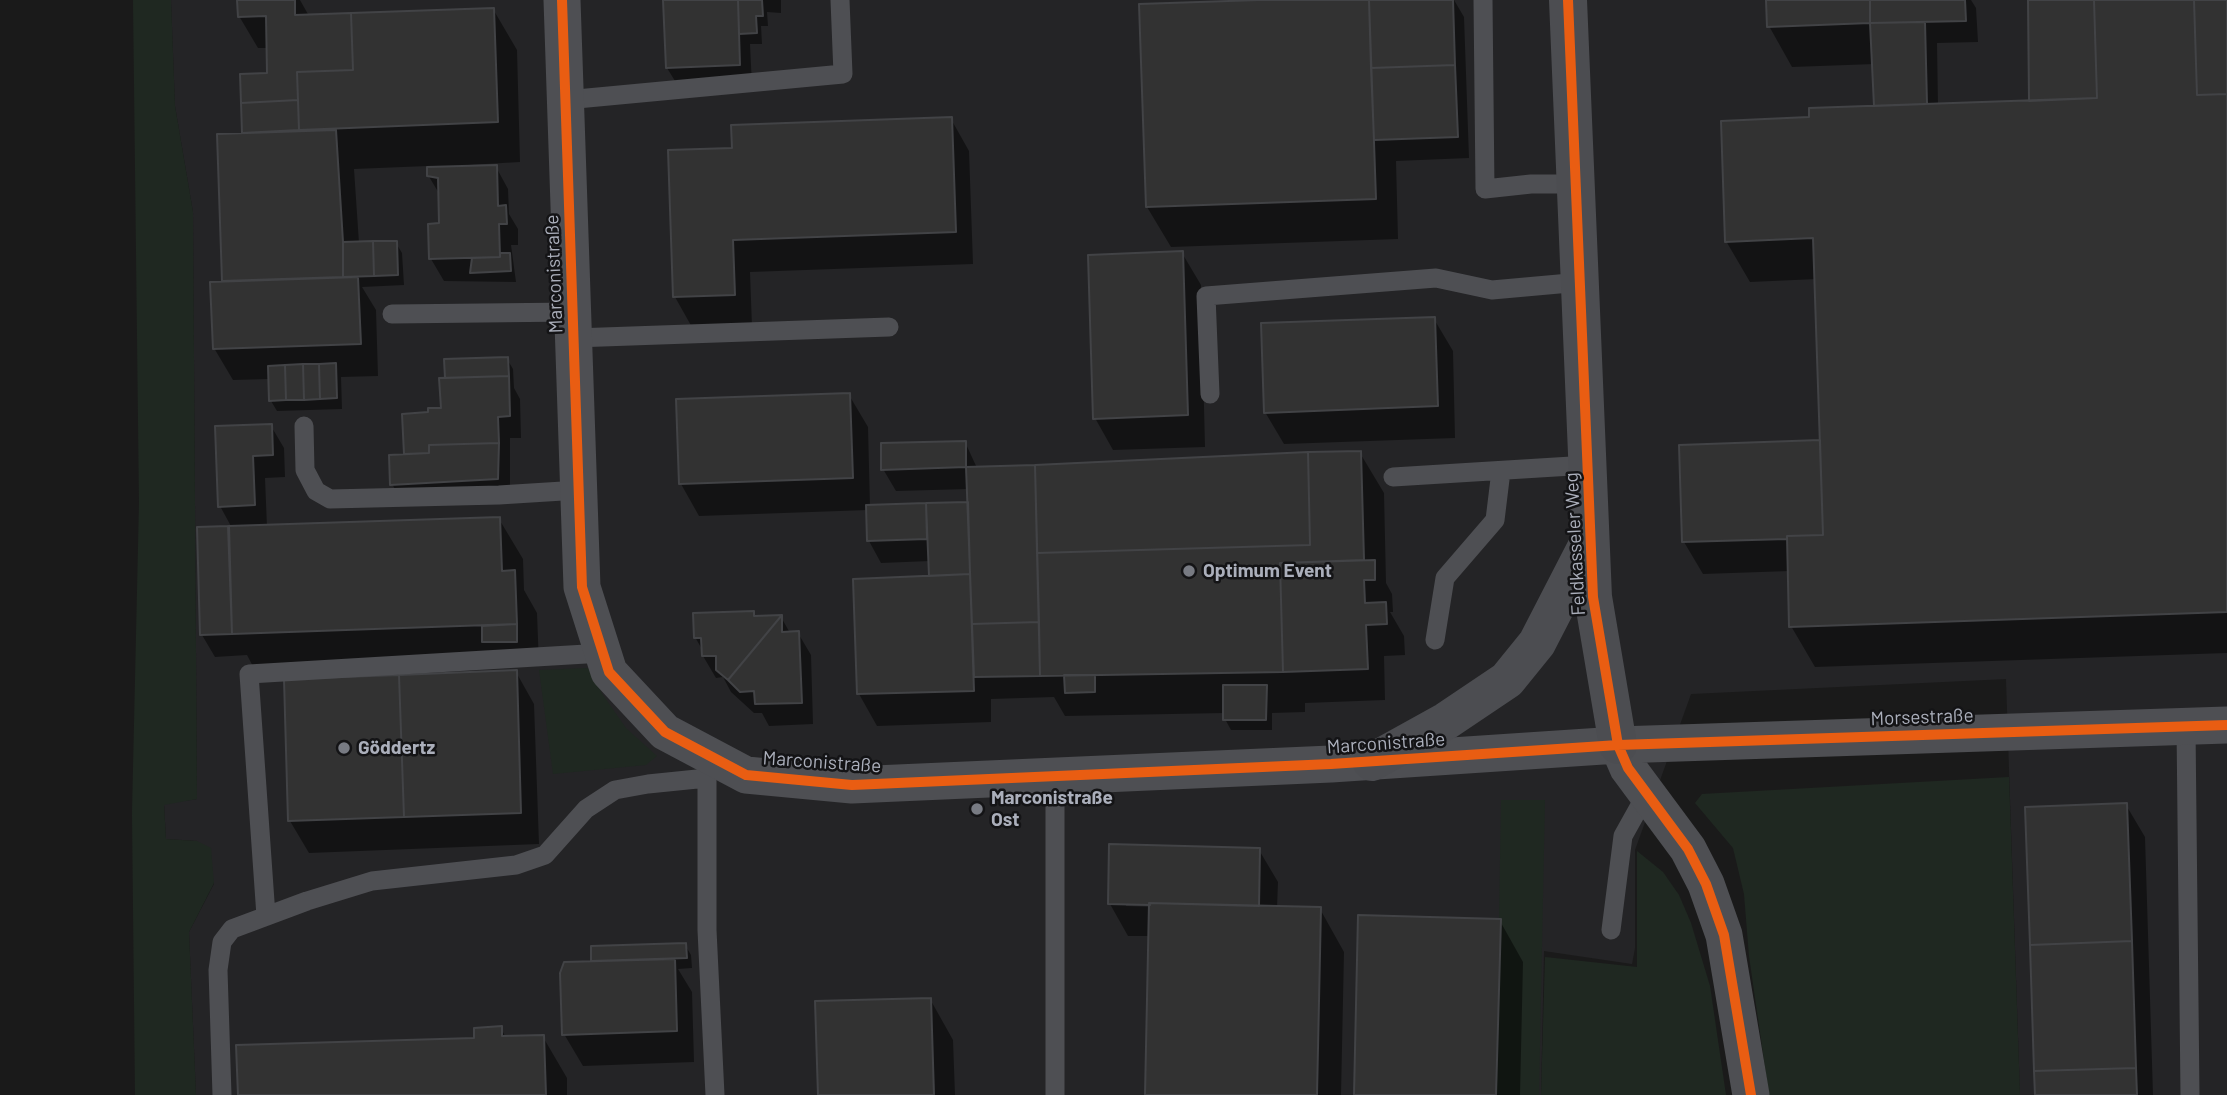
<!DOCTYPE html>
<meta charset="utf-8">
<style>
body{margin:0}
canvas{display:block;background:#1a1a1a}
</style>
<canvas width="2227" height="1095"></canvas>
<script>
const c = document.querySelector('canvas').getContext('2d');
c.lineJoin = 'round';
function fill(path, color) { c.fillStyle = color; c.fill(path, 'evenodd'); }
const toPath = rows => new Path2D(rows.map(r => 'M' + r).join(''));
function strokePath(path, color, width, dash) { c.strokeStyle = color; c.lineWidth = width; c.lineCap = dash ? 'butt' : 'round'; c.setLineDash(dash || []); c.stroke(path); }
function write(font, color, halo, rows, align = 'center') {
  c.font = font + ' Barlow,sans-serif'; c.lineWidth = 5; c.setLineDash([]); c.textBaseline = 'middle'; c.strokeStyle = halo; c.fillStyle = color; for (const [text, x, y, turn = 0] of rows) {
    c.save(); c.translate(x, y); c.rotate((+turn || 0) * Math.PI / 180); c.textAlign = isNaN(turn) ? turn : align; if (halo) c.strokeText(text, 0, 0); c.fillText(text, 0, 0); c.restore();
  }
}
fill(toPath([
 [171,0,2227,0,2227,1095,2020,1095,2006,679,1691,694,1635,850,1635,948,1632,964,1544,951,1541,1095,196,1095,189,932,214,884,197,841,166,839,164,804,197,799,193,212,175,106]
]), '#242426');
fill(toPath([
 [133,0,171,0,175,106,193,212,197,799,164,805,166,839,197,841,211,848,214,883,189,932,196,1095,135,1095,132,813,139,503],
 [588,668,603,695,626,728,657,756,646,765,553,774,539,670],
 [2009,777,2020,1095,1769,1095,1749,956,1744,894,1733,848,1695,803,1702,794],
 [1501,800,1545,800,1539,1095,1496,1095],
 [1637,851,1663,872,1679,895,1691,923,1710,986,1726,1095,1541,1095,1545,957,1637,967]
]), '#1f2821');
fill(toPath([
 [239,0,300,0,309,16,493,9,517,50,520,162,468,165,468,168,496,167,508,189,509,214,518,229,518,245,511,245,516,282,444,281,431,259,441,225,440,195,428,175,428,166,354,169,359,243,396,243,402,253,404,285,362,287,376,310,378,376,341,377,342,409,277,411,271,401,270,379,233,380,214,348,224,283,219,136,245,135,243,132,269,75,268,48,258,48,239,16],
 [665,0,781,0,781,13,767,12,768,26,761,26,762,44,750,44,752,86,680,89,667,68],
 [1286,0,1454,0,1464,17,1469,158,1396,161,1398,239,1171,247,1147,207],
 [1768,0,1971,0,1976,8,1978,42,1937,43,1938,106,2032,102,2044,0,2227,0,2227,653,1815,667,1791,626,1790,571,1703,574,1684,542,1822,442,1817,279,1750,282,1726,241,1811,119,1878,108,1875,64,1792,67,1769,26],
 [951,119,969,151,973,264,750,272,752,327,693,329,675,297,734,149],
 [1182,253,1201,285,1205,447,1113,450,1095,418],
 [1434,319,1453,351,1455,438,1284,444,1265,412],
 [507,359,513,369,514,388,520,399,521,438,510,438,510,501,405,506,392,484,405,456,404,415,430,414,442,410],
 [849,395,868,427,870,507,969,504,969,489,896,491,883,469,965,442,977,468,1360,453,1384,493,1386,583,1392,594,1393,612,1390,612,1404,636,1405,655,1384,656,1385,700,1305,703,1305,712,1272,713,1272,730,1231,730,1225,719,1225,713,1065,716,1054,697,991,699,991,722,877,726,859,694,855,580,932,577,930,561,881,563,869,541,868,510,699,516,681,484],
 [271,426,284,448,285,477,265,478,267,527,499,519,523,559,524,590,537,613,539,665,257,674,247,655,215,657,202,635,228,528,230,531,232,528,220,506],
 [753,612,756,617,781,617,790,633,798,633,811,655,813,724,769,726,762,713,754,713,731,692,723,677,716,678,703,656,703,651,695,637],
 [516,672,534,704,539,844,309,853,290,821],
 [2126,805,2145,837,2153,1095,2036,1095],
 [1259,850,1278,882,1277,908,1320,909,1344,952,1341,1095,1146,1095,1150,936,1128,936,1110,904],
 [1126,903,1158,904,1158,907,1126,906],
 [1500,921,1523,962,1520,1095,1356,1095],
 [685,945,691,955,692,968,678,969,692,992,694,1062,583,1066,564,1034,594,963,593,961],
 [930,999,953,1040,955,1095,820,1095],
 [501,1028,506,1038,543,1037,567,1078,567,1095,240,1095,476,1039]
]), '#0007');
const building = toPath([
 [237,0,295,0,295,15,351,13,353,70,297,72,298,100,241,103,240,74,267,73,266,16,238,17,237,0],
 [663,0,738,0,740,65,666,68,663,0],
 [738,0,762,0,763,16,756,16,757,33,739,34,738,0],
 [1259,0,1369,0,1376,199,1146,207,1139,4,1259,0],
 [1369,0,1453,0,1455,65,1371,68,1369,0],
 [1766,0,1870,0,1870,23,1767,27,1766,0],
 [1870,0,1965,0,1966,21,1870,23,1870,0],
 [2028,0,2094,0,2097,98,2029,101,2028,0],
 [2094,0,2194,0,2197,95,2227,94,2227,612,1789,627,1787,536,1823,535,1813,238,1725,242,1721,121,1809,117,1809,108,2097,98,2094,0],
 [2194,0,2227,0,2227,94,2197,95,2194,0],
 [494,8,498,122,299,130,297,72,353,70,351,13,494,8],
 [1925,22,1927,104,1874,106,1870,23,1925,22],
 [1455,65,1458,137,1374,140,1371,68,1455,65],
 [298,100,299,130,242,133,241,103,298,100],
 [952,117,956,232,733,240,735,295,673,297,668,150,732,148,731,125,952,117],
 [336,130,343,242,343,277,222,281,217,134,336,130],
 [497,165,498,206,506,205,507,224,499,224,500,257,429,259,428,224,439,223,438,178,427,176,427,167,497,165],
 [373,241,397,241,398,275,374,276,373,241],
 [373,241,374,276,343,277,343,242,373,241],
 [1183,251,1188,415,1093,419,1088,255,1183,251],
 [500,253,510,253,511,271,470,273,472,258,500,257,500,253],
 [358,277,361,344,213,349,210,282,358,277],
 [1435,317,1438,406,1264,413,1261,323,1435,317],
 [508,357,509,376,445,378,444,359,508,357],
 [336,363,337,398,320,399,319,364,336,363],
 [303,364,304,400,286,400,285,365,303,364],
 [303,364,319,364,320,399,304,400,303,364],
 [285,365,286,400,269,401,268,366,285,365],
 [509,376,510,416,498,417,499,443,429,445,429,453,404,454,402,414,428,412,428,408,441,408,439,378,509,376],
 [850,393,853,478,679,484,676,399,850,393],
 [272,424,273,455,253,456,255,505,218,507,215,426,272,424],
 [1820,440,1823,535,1787,536,1787,539,1682,542,1679,445,1820,440],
 [966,441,966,467,881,470,881,443,966,441],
 [499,443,498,479,390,485,389,455,429,453,429,445,499,443],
 [1361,451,1364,560,1280,563,1283,672,1040,676,1037,553,1310,545,1308,452,1361,451],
 [1308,452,1310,545,1037,553,1035,465,1308,452],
 [1035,465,1039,622,972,624,966,467,1035,465],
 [968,502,970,574,929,576,926,503,968,502],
 [926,503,927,539,867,541,866,505,926,503],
 [500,517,502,571,515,570,517,624,232,634,229,526,500,517],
 [228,526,232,634,200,635,197,527,228,526],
 [1375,560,1375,580,1364,580,1365,603,1386,602,1387,624,1366,625,1368,669,1283,672,1280,563,1375,560],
 [970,574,974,691,857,694,853,579,970,574],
 [754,611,754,616,782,615,728,680,716,670,716,656,702,656,701,638,694,638,693,613,754,611],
 [782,615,782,632,799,631,802,703,755,704,754,691,740,692,728,680,782,615],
 [1039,622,1040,676,974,677,972,624,1039,622],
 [517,624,517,642,482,642,482,626,517,624],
 [517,670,521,813,404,817,399,675,517,670],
 [399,675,404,817,288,821,284,679,399,675],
 [1064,675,1095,675,1095,692,1065,693,1064,675],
 [1223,685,1267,685,1266,720,1223,720,1223,685],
 [2127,803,2132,941,2030,945,2025,807,2127,803],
 [1109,844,1260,848,1259,906,1149,903,1150,905,1108,904,1109,844],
 [1149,903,1321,907,1317,1095,1145,1095,1149,903],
 [1358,915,1501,919,1496,1095,1354,1095,1358,915],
 [2132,941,2136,1068,2034,1071,2030,945,2132,941],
 [686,943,687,958,591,961,591,946,686,943],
 [675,959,677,1031,562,1035,560,973,564,962,675,959],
 [931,998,934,1095,818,1095,815,1001,931,998],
 [502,1026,502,1036,544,1035,546,1095,238,1095,236,1045,474,1038,474,1028,502,1026],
 [2136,1068,2137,1095,2035,1095,2034,1071,2136,1068]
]);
fill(building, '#323232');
strokePath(building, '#424346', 2);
strokePath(toPath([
 [1483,0,1485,189,1531,184,1576,184],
 [566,100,843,74,840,0],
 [392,314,573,312],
 [574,338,889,327],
 [1210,394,1206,296,1436,278,1492,290,1581,282],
 [304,426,305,470,316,491,330,499,499,495,579,490],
 [1393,477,1588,465],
 [1435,640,1445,578,1495,520,1501,471],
 [2186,727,2190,1095],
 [707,765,707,930,715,1095],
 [1055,776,1055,1095],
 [266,916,249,674,603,653],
 [1611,930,1623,836,1647,793],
 [222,1095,218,970,222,942,232,929,307,901,372,881,516,865,545,855,586,809,615,790,648,784,707,778]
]), '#4e4f53', 19);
strokePath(toPath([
 [562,0,582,587,609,672,665,732,746,775,852,785,1331,764,1618,745,2227,725],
 [1618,745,1628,768,1688,849,1706,884,1724,935,1751,1095]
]), '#4e4f53', 37);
strokePath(toPath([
 [1568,0,1593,597,1618,745],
 [1372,762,1446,721,1507,680,1537,643,1588,544]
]), '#4c4d51', 38);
strokePath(toPath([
 [562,0,582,587,609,672,665,732,746,775,852,785,1331,764,1618,745,2227,725],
 [1568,0,1593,597,1618,745,1628,768,1688,849,1706,884,1724,935,1751,1095]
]), '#e95d12', 10);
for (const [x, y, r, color] of [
 [1189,571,7,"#787b83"],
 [344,748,7,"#787b83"],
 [977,809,7,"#787b83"]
]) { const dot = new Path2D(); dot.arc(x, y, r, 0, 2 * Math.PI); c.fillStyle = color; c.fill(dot); strokePath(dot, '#141416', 2.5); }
write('19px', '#abafbb', '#141416', [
 ["Marconistraße",554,274,-92],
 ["Feldkasseler Weg",1575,544,-93],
 ["Morsestraße",1922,717,-2],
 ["Marconistraße",1386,743,-4],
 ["Marconistraße",822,762,4]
]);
write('bold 19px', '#abafbb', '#141416', [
 ["Optimum Event",1203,571],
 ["Göddertz",358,748],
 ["Marconistraße",991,798],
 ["Ost",991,820]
], 'left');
</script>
